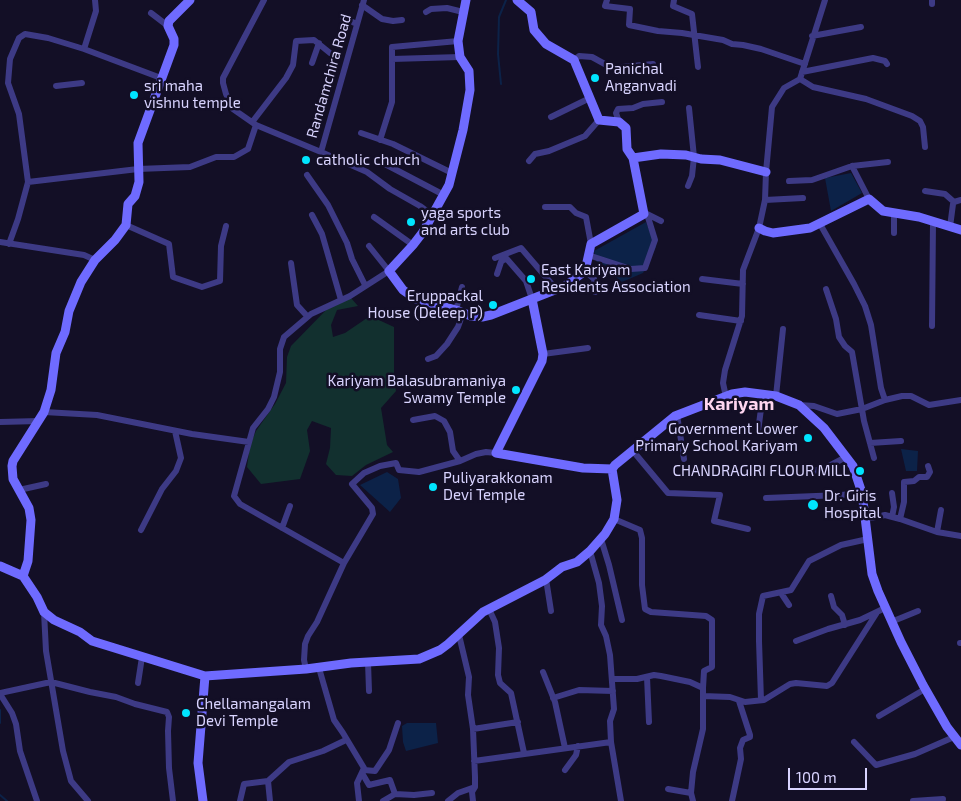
<!DOCTYPE html>
<style>
body{margin:0}
#map{position:relative;width:961px;height:801px;overflow:hidden;background:#130f26;font-family:"Exo 2",sans-serif}
canvas{display:block}
.scale{position:absolute;left:788px;top:768px;width:79px;height:22px;box-sizing:border-box;border:2px solid #d9d4ff;border-top:0;padding-left:6px;font-size:15px;line-height:18px;white-space:nowrap;color:#d9d4ff;-webkit-text-stroke:4px #130f26;paint-order:stroke}
</style>
<div id="map">
<canvas width="961" height="801"></canvas>
<div class="scale">100 m</div>
</div>
<script>
const c = document.querySelector('canvas').getContext('2d');
c.lineJoin = 'round';
function fill(path, color) { c.fillStyle = color; c.fill(path, 'evenodd'); }
const toPath = rows => new Path2D(rows.map(r => 'M' + r).join(''));
function strokePath(path, color, width, dash) { c.strokeStyle = color; c.lineWidth = width; c.lineCap = dash ? 'butt' : 'round'; c.setLineDash(dash || []); c.stroke(path); }
function write(font, color, halo, rows, align = 'center') {
  c.font = font + ' "Exo 2",sans-serif'; c.lineWidth = 5; c.setLineDash([]); c.textBaseline = 'middle'; c.strokeStyle = halo; c.fillStyle = color; for (const [text, x, y, turn = 0] of rows) {
    c.save(); c.translate(x, y); c.rotate((+turn || 0) * Math.PI / 180); c.textAlign = isNaN(turn) ? turn : align; if (halo) c.strokeText(text, 0, 0); c.fillText(text, 0, 0); c.restore();
  }
}
fill(toPath([
 [351,298,358,306,337,310,331,325,333,337,345,333,370,316,394,327,394,382,396,391,381,408,387,445,393,452,366,465,352,476,336,475,326,464,330,448,331,428,312,421,307,430,310,451,300,479,261,484,247,467,250,445,256,431,275,404,286,383,287,357,291,346,328,308]
]), '#12302f');
fill(toPath([
 [851,173,862,193,831,211,825,178],
 [646,222,656,247,643,273,622,282,596,261,594,251],
 [901,449,918,451,917,471,906,471],
 [387,472,398,479,401,498,390,512,360,485],
 [407,723,436,723,438,743,406,751,403,742,402,726]
]), '#0c2248');
strokePath(toPath([
 [501,84,498,54,499,17,506,0],
 [0,710,0,723],
 [0,795,7,801]
]), '#0c2248', 2);
strokePath(toPath([
 [364,0,321,152,367,172,390,189,420,206,432,215],
 [607,0,605,6,630,9,629,25,658,31,682,33,723,40,732,44,743,45,761,49,805,64],
 [674,0,673,6,692,14,698,67],
 [932,0,932,4],
 [362,5,382,19,393,21,402,20],
 [426,12,431,9,447,8,463,12],
 [151,13,168,26],
 [343,18,357,24],
 [812,36,861,27],
 [84,49,96,11,95,0],
 [392,59,460,57],
 [574,60,579,56,592,57,612,68,653,64],
 [312,63,319,43],
 [802,72,873,58,885,61,887,64],
 [800,79,813,87,866,99,912,116,920,121,923,127,925,147],
 [56,86,82,83],
 [551,117,590,98],
 [253,121,286,78,293,65,296,41,314,40,330,53],
 [619,122,616,113,618,109,633,108,643,104,662,102],
 [256,125,233,109,226,94,223,83,223,78,264,0],
 [361,133,393,144,452,173],
 [380,140,392,102,392,47,458,41],
 [529,161,535,154,549,151,585,136,599,120],
 [383,163,444,195],
 [852,166,869,199],
 [307,175,328,205,347,243,352,259,365,285],
 [789,181,812,180,852,166,888,162],
 [28,182,138,169,190,167,216,157,234,157,248,149,256,125,321,152],
 [688,186,692,176,694,157,689,108],
 [925,191,945,194,954,202],
 [765,200,803,198],
 [545,207,570,207,576,213,586,217,591,244],
 [647,214,661,221],
 [312,215,322,234,341,300],
 [374,217,413,245],
 [820,224,854,284,865,306,871,325,881,388,885,400],
 [126,225,169,244,173,277,202,287,220,281,221,246,226,226],
 [950,227,953,204,954,202,961,200],
 [894,233,894,214],
 [0,242,84,255,95,260],
 [9,244,18,219,28,182,19,114,8,83,10,59,19,38,25,34,48,38,84,49,161,78],
 [588,255,631,269,645,268,655,240,647,214,644,214],
 [495,258,521,248,557,290],
 [291,263,297,305,307,316],
 [585,271,594,279,595,292],
 [497,274,501,262,506,258,526,281,532,299],
 [702,279,743,284],
 [826,289,836,319,839,337,845,346,852,352,864,421,874,458],
 [456,310,462,287],
 [699,315,741,321],
 [932,326,933,222],
 [543,354,588,348],
 [428,359,436,356,447,344,458,327,463,313],
 [776,396,783,329],
 [726,397,723,383,725,370,742,316,743,270,759,228,765,200,766,172,772,107,784,88,800,79,825,0],
 [799,405,814,406,837,414,862,409,885,400,902,396,911,396,929,405,961,400],
 [44,412,97,415,192,434,249,442],
 [677,415,684,459],
 [413,420,435,416,444,421,450,432,453,451,460,461],
 [0,422,39,421],
 [758,432,763,393],
 [870,443,901,441],
 [633,451,668,493,720,495,714,521,748,529],
 [813,471,825,468,846,457],
 [19,490,46,484],
 [892,493,894,507,892,517],
 [766,498,841,495,862,493],
 [614,519,640,530,642,538,642,585,645,609,651,612,706,616,712,620,712,667,704,671,703,688],
 [866,519,885,515,900,519,937,532,961,536],
 [900,519,904,502,904,482,914,481,919,477,927,477,930,472,928,466],
 [282,528,290,506],
 [141,530,162,489,176,471,181,458,175,431],
 [937,532,941,510],
 [601,539,609,565,622,620],
 [590,551,599,583,602,606,601,625,606,636,610,655,614,709,610,721,611,742,621,801],
 [344,563,240,504,234,496,253,428,268,409,274,397,280,372,280,349,284,337,311,314,350,296,389,271,369,246],
 [546,579,551,611],
 [781,593,789,605],
 [831,596,834,607,842,615,845,625],
 [489,609,495,622,499,648,498,675,500,683,511,693,524,753],
 [44,612,46,651,63,751,71,781,88,801],
 [891,622,918,611],
 [459,635,469,677,468,695,473,729,475,777,475,787,472,792,473,801],
 [796,641,828,629,860,620,885,608],
 [960,643,961,643],
 [368,662,369,691],
 [319,668,334,720,343,733,364,768,357,783,359,801],
 [306,669,304,660,305,644,308,636,317,622,344,563,373,514,372,508,352,484,364,473,380,466,396,463,399,470,419,472,460,461,476,454,486,452,496,453],
 [543,672,555,702,565,748],
 [647,677,649,722],
 [612,679,637,679,654,675,661,676,690,682,703,688,703,729,693,772,691,793,693,801],
 [138,683,142,657],
 [0,693,51,682,90,692,116,697,135,704,167,712,169,717,168,731,169,768,173,801],
 [0,694,12,713,16,724,20,751,37,801],
 [703,696,730,697,745,702,764,700,790,684,796,683,827,686,832,683,876,614],
 [553,698,579,690,613,691],
 [761,700,759,641,759,614,763,596,791,590,809,561,841,545,868,539],
 [879,716,925,689],
 [473,729,518,722],
 [854,742,876,765,915,754,954,737],
 [474,761,611,742],
 [364,770,375,771,389,750,398,723],
 [565,770,576,755,578,746],
 [362,773,369,785,390,780,395,794],
 [668,789,691,793],
 [240,801,244,784,268,781],
 [270,801,268,781,289,762,323,751,346,740],
 [383,801,395,794,414,795,432,793],
 [448,801,458,793,475,787],
 [732,801,741,759,740,748,743,740,750,737,750,735,739,701],
 [913,801,943,799]
]), '#3d3a85', 6);
strokePath(toPath([
 [466,0,458,41,460,57,469,71,470,90,463,130,452,173,449,185,423,232,413,245,389,271,403,290,416,299,456,310,471,316,482,317,491,315,565,286,585,271,591,244,644,214,633,158,627,149,626,128,619,122,599,120,574,60,546,44,534,30,531,12,517,0],
 [633,158,661,154,686,155,701,159,720,160,766,172],
 [759,228,765,231,773,233,810,228,869,199,883,211,919,217,961,230],
 [532,299,543,354,542,361,496,453,583,468,612,469],
 [0,566,23,576,37,597,44,612,54,620,80,632,92,641,205,676,306,669,351,663,419,659,440,650,448,644,483,612,545,580,562,567,577,562,590,551,605,534,614,519,617,500,612,469,615,465,675,416,732,394,745,392,776,396,799,405,824,428,853,466,862,493,872,574,878,591,901,642,923,685,947,727,961,745],
 [23,576,28,561,31,520,29,508,13,479,12,466,13,461,44,412,51,390,56,353,65,332,69,311,81,282,95,260,115,240,126,225,128,204,135,196,139,182,138,143,174,45,174,39,168,26,169,21,190,0],
 [203,801,198,763,205,676]
]), '#6f6bff', 9);
for (const [x, y, r, color] of [
 [595,78,5,"#00e5ff"],
 [134,95,5,"#00e5ff"],
 [306,160,5,"#00e5ff"],
 [411,222,5,"#00e5ff"],
 [531,279,5,"#00e5ff"],
 [493,305,5,"#00e5ff"],
 [516,390,5,"#00e5ff"],
 [808,438,5,"#00e5ff"],
 [860,471,5,"#00e5ff"],
 [433,487,5,"#00e5ff"],
 [813,505,6,"#00e5ff"],
 [186,713,5,"#00e5ff"]
]) { const dot = new Path2D(); dot.arc(x, y, r, 0, 2 * Math.PI); c.fillStyle = color; c.fill(dot); strokePath(dot, '#130f26', 2); }
write('15px', '#d9d4ff', '#130f26', [
 ["Panichal",605,69],
 ["Anganvadi",605,86],
 ["sri maha",144,86],
 ["vishnu temple",144,103],
 ["catholic church",316,160],
 ["yaga sports",421,213],
 ["and arts club",421,230],
 ["East Kariyam",541,270],
 ["Residents Association",541,287],
 ["Eruppackal",483,296,"right"],
 ["House (Deleep P)",483,313,"right"],
 ["Kariyam Balasubramaniya",506,381,"right"],
 ["Swamy Temple",506,398,"right"],
 ["Government Lower",798,429,"right"],
 ["Primary School Kariyam",798,446,"right"],
 ["CHANDRAGIRI FLOUR MILL",850,471,"right"],
 ["Puliyarakkonam",443,478],
 ["Devi Temple",443,495],
 ["Dr. Giris",824,496],
 ["Hospital",824,513],
 ["Chellamangalam",196,704],
 ["Devi Temple",196,721]
], 'left');
write('15px', '#d9d4ff', '#130f26', [
 ["Randamchira Road",329,76,-74]
]);
write('bold 18px', '#ffd6f0', '#130f26', [
 ["Kariyam",739,404]
]);
</script>
